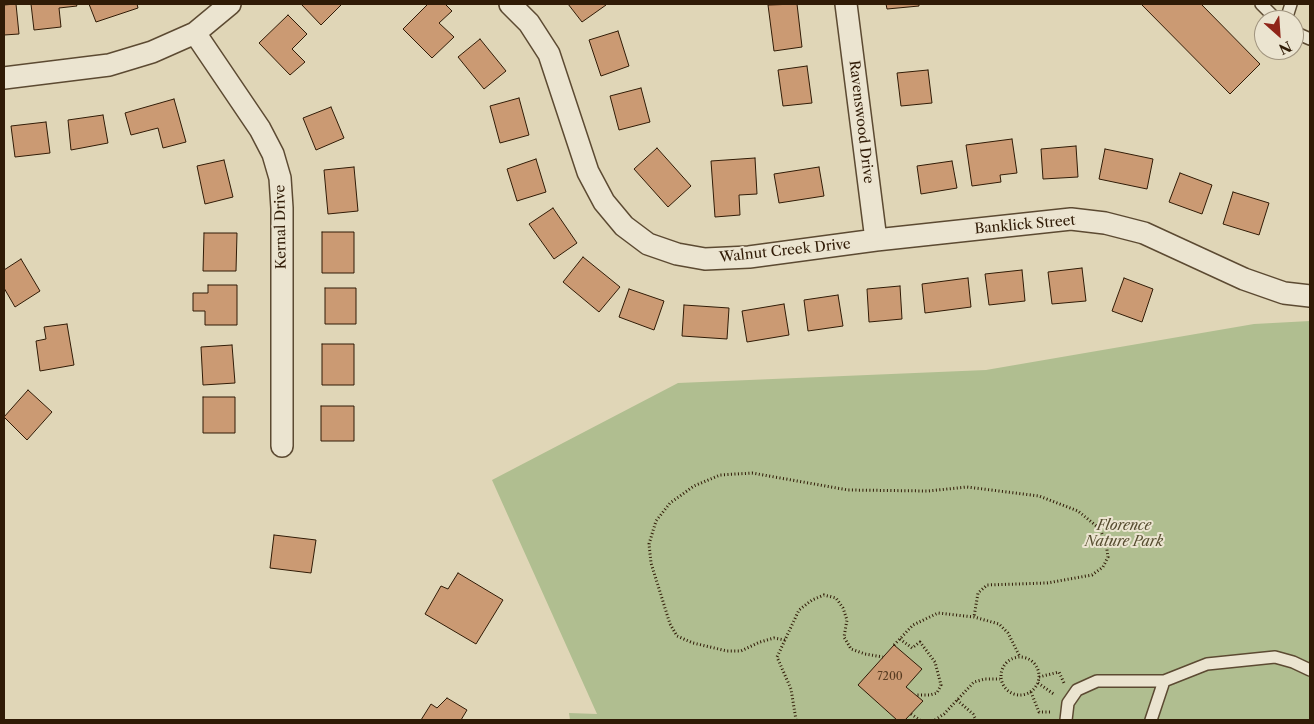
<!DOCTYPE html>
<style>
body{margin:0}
#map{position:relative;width:1314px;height:724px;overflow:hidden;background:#e0d6b7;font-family:"Libre Caslon Text",serif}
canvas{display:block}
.frame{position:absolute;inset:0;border:5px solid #301b06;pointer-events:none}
.north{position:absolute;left:1254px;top:10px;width:50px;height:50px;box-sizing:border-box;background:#ebe4d0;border:1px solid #a0947f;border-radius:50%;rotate:154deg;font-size:14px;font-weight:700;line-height:20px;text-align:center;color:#301b06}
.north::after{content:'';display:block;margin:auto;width:18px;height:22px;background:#8f2418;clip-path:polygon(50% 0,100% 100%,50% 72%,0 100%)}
</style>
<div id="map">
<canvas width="1314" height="724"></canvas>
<div class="frame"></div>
<div class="north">N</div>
</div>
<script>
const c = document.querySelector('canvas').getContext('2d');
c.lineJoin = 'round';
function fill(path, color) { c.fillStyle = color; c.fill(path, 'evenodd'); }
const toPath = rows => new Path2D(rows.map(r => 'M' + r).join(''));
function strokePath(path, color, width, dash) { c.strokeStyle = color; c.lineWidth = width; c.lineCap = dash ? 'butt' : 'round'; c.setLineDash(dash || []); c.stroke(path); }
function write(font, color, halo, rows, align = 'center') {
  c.font = font + ' "Libre Caslon Text",serif'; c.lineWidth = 4; c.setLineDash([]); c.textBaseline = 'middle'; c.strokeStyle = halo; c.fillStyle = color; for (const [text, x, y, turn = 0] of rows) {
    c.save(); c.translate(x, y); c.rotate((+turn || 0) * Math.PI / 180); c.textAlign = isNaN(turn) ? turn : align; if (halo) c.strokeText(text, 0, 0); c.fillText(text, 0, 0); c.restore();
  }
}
fill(toPath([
 [1310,321,1310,720,570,720,569,713,597,714,492,480,678,383,986,370,1254,324]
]), '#b0be90');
const building = toPath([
 [16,4,19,34,4,35,4,5,16,4],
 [31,4,76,4,77,6,59,8,61,27,34,30,31,4],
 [89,4,137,4,138,8,96,22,89,4],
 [301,4,342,4,321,25,301,4],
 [428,4,445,4,452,11,439,23,454,37,432,58,403,29,428,4],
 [568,4,605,4,606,5,582,22,568,4],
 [797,4,802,47,774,51,768,5,797,4],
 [886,4,919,4,919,6,887,9,886,4],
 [1141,4,1201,4,1260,64,1230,94,1141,4],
 [288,15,307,34,292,49,305,62,290,75,259,43,288,15],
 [618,31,629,66,601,76,589,40,618,31],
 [480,39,506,71,484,89,458,57,480,39],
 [807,66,812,103,783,106,778,70,807,66],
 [928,70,932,103,901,106,897,73,928,70],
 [641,88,650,122,619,130,610,96,641,88],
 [519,98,529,135,500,143,490,106,519,98],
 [174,99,186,142,163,148,158,128,131,135,125,113,174,99],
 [331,107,344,138,316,150,303,118,331,107],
 [103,115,108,143,71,150,68,120,103,115],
 [46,122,50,153,15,157,11,126,46,122],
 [1012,139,1017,173,1000,175,1001,182,972,186,966,145,1012,139],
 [1076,146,1078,177,1043,179,1041,149,1076,146],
 [657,148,691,186,668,207,634,169,657,148],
 [1105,149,1153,159,1147,189,1099,179,1105,149],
 [755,158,757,194,739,195,740,215,715,217,711,161,755,158],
 [536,159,546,192,517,201,507,169,536,159],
 [224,160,233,197,205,204,197,166,224,160],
 [952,161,957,188,921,194,917,166,952,161],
 [354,167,358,211,328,214,324,170,354,167],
 [819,167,824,196,779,203,774,174,819,167],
 [1180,173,1212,185,1202,214,1169,202,1180,173],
 [1233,192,1269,203,1259,235,1223,224,1233,192],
 [553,208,577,243,554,259,529,224,553,208],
 [322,232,354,232,354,273,322,273,322,232],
 [204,233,237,233,236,271,203,271,204,233],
 [583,257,620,287,599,312,563,282,583,257],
 [21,259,40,291,15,307,4,288,4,270,21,259],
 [1082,268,1086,301,1052,304,1048,272,1082,268],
 [1022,270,1025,301,989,305,985,274,1022,270],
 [968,278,971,307,925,313,922,284,968,278],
 [1124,278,1153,289,1142,322,1112,311,1124,278],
 [208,285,237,285,237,325,205,325,205,311,193,311,193,293,208,293,208,285],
 [900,286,902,319,869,322,867,289,900,286],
 [325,288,356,288,356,324,325,324,325,288],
 [629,289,664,301,654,330,619,317,629,289],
 [838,295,843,326,808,331,804,300,838,295],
 [784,304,789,335,747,342,742,311,784,304],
 [684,305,729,308,727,339,682,336,684,305],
 [67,324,74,365,40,371,36,341,46,339,44,327,67,324],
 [322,344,354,344,354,385,322,385,322,344],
 [232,345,235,383,203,385,201,347,232,345],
 [28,390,52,412,27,440,4,417,28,390],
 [203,397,235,397,235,433,203,433,203,397],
 [321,406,354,406,354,441,321,441,321,406],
 [274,535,316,540,311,573,270,568,274,535],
 [458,573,503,600,476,644,425,614,441,586,448,589,458,573],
 [894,645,922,669,906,687,923,701,905,720,897,720,858,685,894,645],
 [447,698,467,710,461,720,421,720,431,704,437,708,447,698]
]);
fill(building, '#cb9a73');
strokePath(building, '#301b06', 1);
const lane = toPath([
 [1261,4,1277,20],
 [1286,20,1291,4],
 [1294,32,1310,39],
 [1066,720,1068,703,1077,690,1097,681,1164,681],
 [1151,720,1164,681,1207,664,1275,657,1293,662,1310,670]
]);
const street = toPath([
 [510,4,529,23,549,54,588,172,604,202,624,226,648,244,677,254,705,259,749,257,876,240,1071,219,1105,223,1144,233,1244,279,1284,293,1310,296],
 [846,4,876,240],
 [195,33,260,129,273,154,280,178,282,208,282,446],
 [4,78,109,65,152,52,195,33,230,4]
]);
strokePath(lane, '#5c4a32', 14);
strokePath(street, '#5c4a32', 24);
strokePath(toPath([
 [900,639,912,648,920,642,935,662,941,685,937,693,930,695,915,695],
 [785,640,774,638,760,642,741,651,727,651,693,643,677,636,670,624,651,563,649,544,656,521,670,503,694,486,720,475,752,473,848,490,928,491,967,487,1039,496,1078,511,1100,529,1106,543,1108,557,1103,567,1092,575,1047,583,987,585,978,593,974,617],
 [894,645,913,625,938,613,974,617,999,624,1008,633,1020,657],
 '1001 676a19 19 0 1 1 38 0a19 19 0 1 1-38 0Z',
 [1039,677,1059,672,1064,683],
 [1038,683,1055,695],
 [1031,692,1039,712,1052,712],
 [957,700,973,714,976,720],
 [911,714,920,720],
 [796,720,791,689,777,657,799,610,812,600,824,595,836,598,843,608,847,620,844,637,851,649,865,654,883,657],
 [935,720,944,714,974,682,985,679,1000,679]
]), '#301b06', 3, [1, 2.5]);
strokePath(lane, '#ebe4d0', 11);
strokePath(street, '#ebe4d0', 21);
write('11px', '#573b21', null, [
 ["7200",890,677]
]);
write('14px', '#301b06', '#ebe4d0', [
 ["Ravenswood Drive",861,122,83],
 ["Banklick Street",1025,225,-5],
 ["Kernal Drive",281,227,-91],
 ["Walnut Creek Drive",785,251,-6]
]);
write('italic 14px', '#564c2f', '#ebe4d0', [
 ["Florence",1124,526],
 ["Nature Park",1124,542]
]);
</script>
